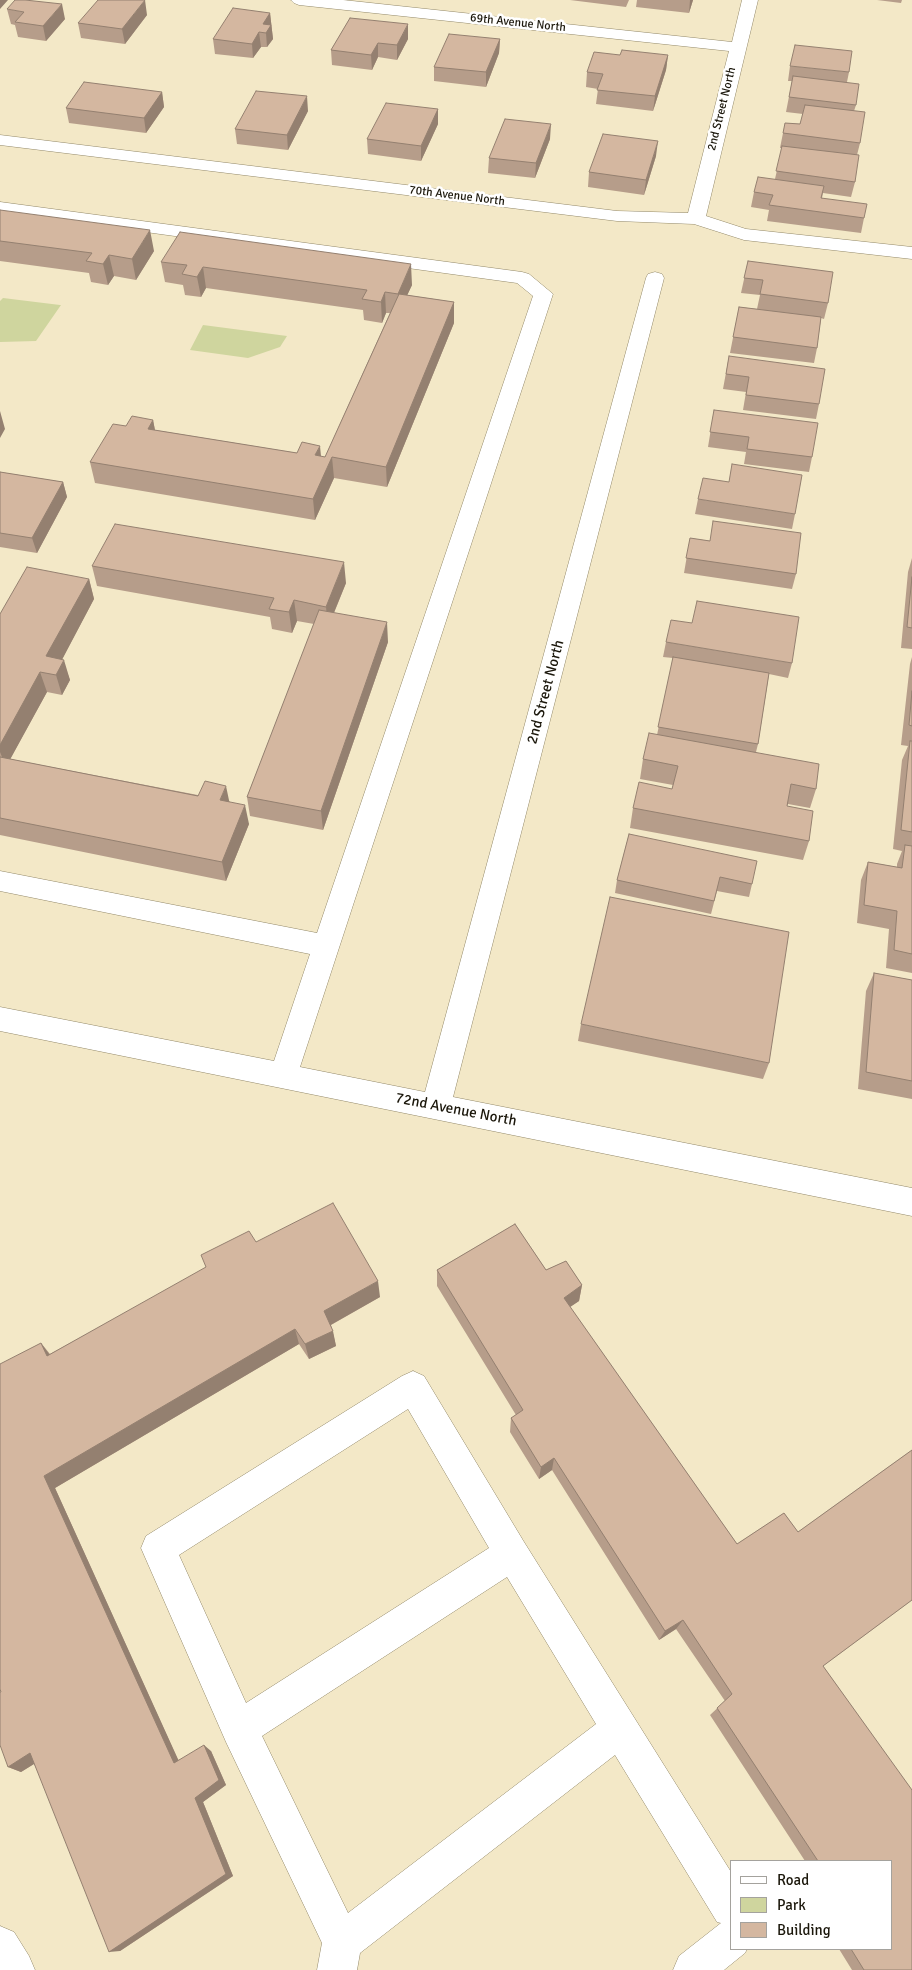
<!DOCTYPE html>
<style>
body{margin:0}
#map{position:relative;width:912px;height:1970px;overflow:hidden;background:#f3e8c7;font-family:Signika,sans-serif}
canvas{display:block}
.legend{position:absolute;left:730px;top:1860px;width:162px;height:90px;box-sizing:border-box;background:#fff;border:1px solid #a4a29d;margin:0;padding:6px 9px;list-style:none;font-size:15px;color:#1b170b}
.legend li{display:flex;align-items:center;gap:10px;height:25px}
.legend b{width:25px;border:1px solid #a4a29d}
</style>
<div id="map">
<canvas width="912" height="1970"></canvas>
<ul class="legend">
<li><b style="height:6px;background:#fff"></b>Road</li>
<li><b style="height:14px;background:#cfd59e"></b>Park</li>
<li><b style="height:14px;background:#d4b7a0"></b>Building</li>
</ul>
</div>
<script>
const c = document.querySelector('canvas').getContext('2d');
c.lineJoin = 'round';
function fill(path, color) { c.fillStyle = color; c.fill(path, 'evenodd'); }
const toPath = rows => new Path2D(rows.map(r => 'M' + r).join(''));
function strokePath(path, color, width, dash) { c.strokeStyle = color; c.lineWidth = width; c.lineCap = dash ? 'butt' : 'round'; c.setLineDash(dash || []); c.stroke(path); }
function write(font, color, halo, rows, align = 'center') {
  c.font = font + ' Signika,sans-serif'; c.lineWidth = 5; c.setLineDash([]); c.textBaseline = 'middle'; c.strokeStyle = halo; c.fillStyle = color; for (const [text, x, y, turn = 0] of rows) {
    c.save(); c.translate(x, y); c.rotate((+turn || 0) * Math.PI / 180); c.textAlign = isNaN(turn) ? turn : align; if (halo) c.strokeText(text, 0, 0); c.fillText(text, 0, 0); c.restore();
  }
}
fill(toPath([
 [3,298,60,305,61,305,36,341,0,342,0,301],
 [203,325,287,336,280,347,248,358,190,350]
]), '#cfd59e');
const minor = toPath([
 [291,0,343,0,732,42,742,0,758,0,706,216,746,229,912,247,912,259,744,240,694,224,617,221,0,145,0,135,617,211,688,213,729,51,299,5,294,3,291,0],
 [0,202,522,272,529,274,553,294,300,1067,425,1092,646,278,648,274,655,272,662,274,664,278,453,1097,912,1188,912,1216,0,1031,0,1007,274,1061,310,954,0,891,0,871,317,933,533,296,517,283,0,212,0,202],
 [413,1371,424,1376,524,1542,731,1872,731,1949,747,1949,745,1953,724,1970,673,1970,679,1956,721,1923,717,1922,615,1755,360,1953,357,1970,317,1970,322,1943,226,1742,141,1548,146,1536,402,1376,413,1371],
 [408,1409,489,1548,246,1703,179,1555,408,1409],
 [507,1577,596,1724,348,1913,262,1736,507,1577],
 [0,1926,14,1932,29,1956,35,1970,0,1970,0,1926]
]);
strokePath(minor, '#93896a', 1);
fill(minor, '#fff');
fill(toPath([
 [570,0,629,0,626,7],
 [637,0,693,0,689,13,636,7],
 [877,0,902,0,901,3],
 [7,9,65,19,46,41,18,37,15,25,11,24],
 [270,13,273,39,267,47,261,47,253,58,215,54,213,39],
 [147,15,125,44,81,38,78,23],
 [350,18,408,39,397,60,378,57,372,70,332,65,331,50],
 [500,39,499,53,486,87,434,81,434,67],
 [620,55,668,55,666,70,653,111,596,104,598,89,586,87,587,72],
 [790,66,849,72,847,82,856,105,854,111,860,143,857,155,855,182,851,197,823,193,822,198,864,218,861,233,767,221,769,210,751,207,754,192,775,179,782,148,780,148,785,123,800,124,803,114,786,112,792,81,788,81],
 [162,92,164,107,146,133,69,123,66,108],
 [438,109,438,124,421,161,368,154,367,139],
 [308,111,288,150,237,144,235,129],
 [550,139,535,178,488,173,489,158],
 [656,156,644,195,588,187,589,172],
 [0,210,154,251,136,280,114,276,108,285,91,282,89,273,0,261],
 [748,261,828,303,824,319,821,318,817,348,814,363,730,353,739,307,757,309,760,295,741,293],
 [161,262,412,285,407,295,454,302,454,323,387,487,334,478,315,520,95,483,90,462,126,426,153,420,155,430,297,453,325,457,390,313,386,313,382,323,364,320,363,310,206,288,201,297,185,295,183,285,165,282],
 [729,356,819,404,816,419,743,410,746,392,723,389],
 [714,410,812,457,809,472,744,464,746,452,708,447],
 [0,472,63,482,67,497,37,553,0,547],
 [698,499,795,514,792,529,695,514],
 [690,538,710,541,796,574,792,589,684,573],
 [912,558,912,649,901,648,908,572],
 [92,566,346,583,334,613,388,642,323,830,250,816,247,797,314,624,297,621,292,633,272,629,270,617,97,586],
 [89,579,94,599,62,659,70,680,62,695,47,692,10,759,229,801,249,824,226,881,0,835,0,614],
 [666,642,792,663,788,678,769,674,758,744,756,752,816,789,810,808,788,804,787,806,809,841,803,860,630,828,633,808,672,789,673,785,640,779,643,759,657,735,673,658,663,657],
 [912,657,912,973,886,968,889,929,857,923,861,880,868,862,897,867,897,864,902,851,893,849,902,760,908,746,901,745,910,664],
 [629,834,752,884,749,897,717,891,711,914,615,893,617,880],
 [874,973,912,980,912,1099,858,1089,866,991],
 [581,1024,769,1063,763,1079,578,1041],
 [515,1224,546,1270,566,1261,582,1285,579,1301,570,1307,737,1544,784,1513,798,1532,912,1450,912,1600,823,1666,912,1791,912,1970,852,1970,839,1949,891,1949,891,1861,805,1861,710,1715,725,1701,676,1629,659,1640,552,1470,539,1479,510,1432,511,1418,516,1415,437,1286,437,1270],
 [256,1242,380,1297,331,1325,336,1346,309,1359,299,1344,55,1488,178,1760,211,1751,226,1785,203,1802,233,1876,120,1951,34,1764,21,1772,8,1767,1,1692,41,1343,50,1354]
]), '#b69d8a');
fill(toPath([
 [0,0,8,0,0,9],
 [145,0,147,15,125,44,122,29],
 [690,0,693,0,689,13],
 [62,4,65,19,46,41,43,26],
 [270,13,273,39,267,47,266,33,263,24],
 [408,24,408,39,397,60,397,45],
 [259,32,261,47,253,58,252,44],
 [500,39,499,53,486,87,486,72],
 [378,43,378,57,372,70,371,55],
 [668,55,666,70,653,111,655,96],
 [162,92,164,107,146,133,144,118],
 [307,96,308,111,288,150,287,135],
 [438,109,438,124,421,161,421,146],
 [551,124,550,139,535,178,536,163],
 [658,141,656,156,644,195,646,180],
 [150,230,154,251,136,280,132,259],
 [109,255,114,276,108,285,103,264],
 [411,264,412,285,398,315,398,294],
 [203,267,206,288,201,297,197,277],
 [385,292,386,313,382,323,381,302],
 [454,302,454,323,387,487,386,467],
 [0,411,5,429,0,438],
 [153,420,157,441,148,429],
 [320,446,322,466,315,455],
 [332,457,334,478,315,520,313,499],
 [63,482,67,497,37,553,32,538],
 [344,562,346,583,328,627,326,607],
 [89,579,94,599,54,675,46,656],
 [294,600,297,621,292,633,289,612],
 [387,622,388,642,323,830,321,811],
 [64,660,70,680,62,695,56,675],
 [40,672,47,692,6,767,0,752,0,745],
 [226,786,230,805,220,800],
 [245,805,249,824,226,881,222,862],
 [378,1281,380,1297,327,1327,324,1311],
 [582,1285,579,1301,561,1313,564,1298],
 [295,1329,299,1344,55,1488,182,1768,174,1763,44,1476],
 [333,1331,336,1346,309,1359,305,1344],
 [41,1343,52,1358,47,1356],
 [554,1458,552,1470,539,1479,541,1467],
 [683,1620,676,1629,659,1640,665,1631],
 [204,1745,211,1751,226,1785,203,1802,233,1876,120,1951,109,1952,195,1798],
 [30,1753,42,1759,21,1772,8,1767]
]), '#948070');
const building = toPath([
 [15,0,25,0,62,4,43,26,15,22,24,12,7,9,15,0],
 [98,0,145,0,122,29,78,23,98,0],
 [233,8,270,13,263,24,271,25,266,33,259,32,252,44,213,39,233,8],
 [350,18,408,24,397,45,378,43,371,55,331,50,350,18],
 [449,34,500,39,486,72,434,67,449,34],
 [795,45,852,51,849,72,790,66,795,45],
 [622,50,668,55,655,96,597,90,603,74,587,72,594,52,620,55,622,50],
 [793,76,859,84,856,105,789,97,793,76],
 [84,82,162,92,144,118,66,108,84,82],
 [256,91,307,96,287,135,235,129,256,91],
 [386,103,438,109,421,146,367,139,386,103],
 [805,105,865,112,860,143,783,133,785,123,800,124,805,105],
 [505,119,551,124,536,163,489,158,505,119],
 [603,134,658,141,646,180,589,172,603,134],
 [782,146,859,155,855,182,776,171,782,146],
 [758,177,824,186,821,198,867,204,864,218,769,205,773,195,754,192,758,177],
 [0,210,150,230,132,259,109,255,103,264,86,261,92,253,0,241,0,210],
 [180,232,411,264,398,294,385,292,381,302,362,299,367,290,203,267,197,277,182,274,187,265,161,262,180,232],
 [748,261,833,272,828,303,760,294,763,280,744,278,748,261],
 [399,294,454,302,386,467,332,457,313,499,90,462,113,424,126,426,132,416,153,420,148,429,297,453,302,442,320,446,315,455,325,457,399,294],
 [739,307,821,317,817,348,733,337,739,307],
 [729,356,825,369,819,404,746,395,749,377,726,374,729,356],
 [714,410,818,423,812,457,747,449,749,437,710,432,714,410],
 [732,464,802,475,795,514,698,499,703,478,729,482,732,464],
 [0,472,63,482,32,538,0,533,0,472],
 [713,521,801,533,796,574,686,558,690,538,710,541,713,521],
 [115,524,344,562,326,607,294,600,289,612,269,609,274,598,92,566,115,524],
 [27,567,89,579,46,656,64,660,56,675,40,672,0,745,0,614,27,567],
 [912,577,912,628,907,627,912,577],
 [697,601,799,617,792,663,666,642,671,620,692,623,697,601],
 [319,610,387,622,321,811,247,797,319,610],
 [673,657,769,673,758,744,658,727,673,657],
 [912,691,912,726,909,725,912,691],
 [649,733,819,764,816,789,791,784,787,806,813,811,809,841,633,808,639,782,672,789,678,766,643,759,649,733],
 [910,741,912,741,912,832,901,830,910,741],
 [0,757,198,796,205,781,226,786,220,800,245,805,222,862,0,818,0,757],
 [629,834,757,861,752,884,720,877,714,901,617,880,629,834],
 [905,845,912,846,912,954,894,950,897,911,864,905,868,862,902,868,905,845],
 [610,897,789,932,769,1063,581,1024,610,897],
 [874,973,912,980,912,1081,866,1072,874,973],
 [333,1203,378,1281,324,1311,333,1331,305,1344,295,1329,44,1476,174,1763,204,1745,219,1780,195,1798,226,1874,109,1952,30,1753,8,1767,0,1745,0,1692,1,1692,0,1689,0,1364,41,1343,47,1356,206,1267,201,1255,249,1231,256,1242,333,1203],
 [515,1224,546,1270,566,1261,582,1285,564,1298,737,1544,784,1513,798,1532,912,1450,912,1600,823,1666,912,1790,912,1970,864,1970,851,1949,891,1949,891,1861,818,1861,717,1708,732,1694,683,1620,665,1631,554,1458,541,1467,511,1418,523,1410,437,1270,515,1224]
]);
fill(building, '#d4b7a0');
strokePath(building, '#948070', 1);
write('12px', '#1b170b', '#fff', [
 ["69th Avenue North",518,23,6],
 ["2nd Street North",722,109,-76],
 ["70th Avenue North",457,196,7]
]);
write('15px', '#1b170b', '#fff', [
 ["2nd Street North",546,692,-75],
 ["72nd Avenue North",456,1110,11]
]);
</script>
